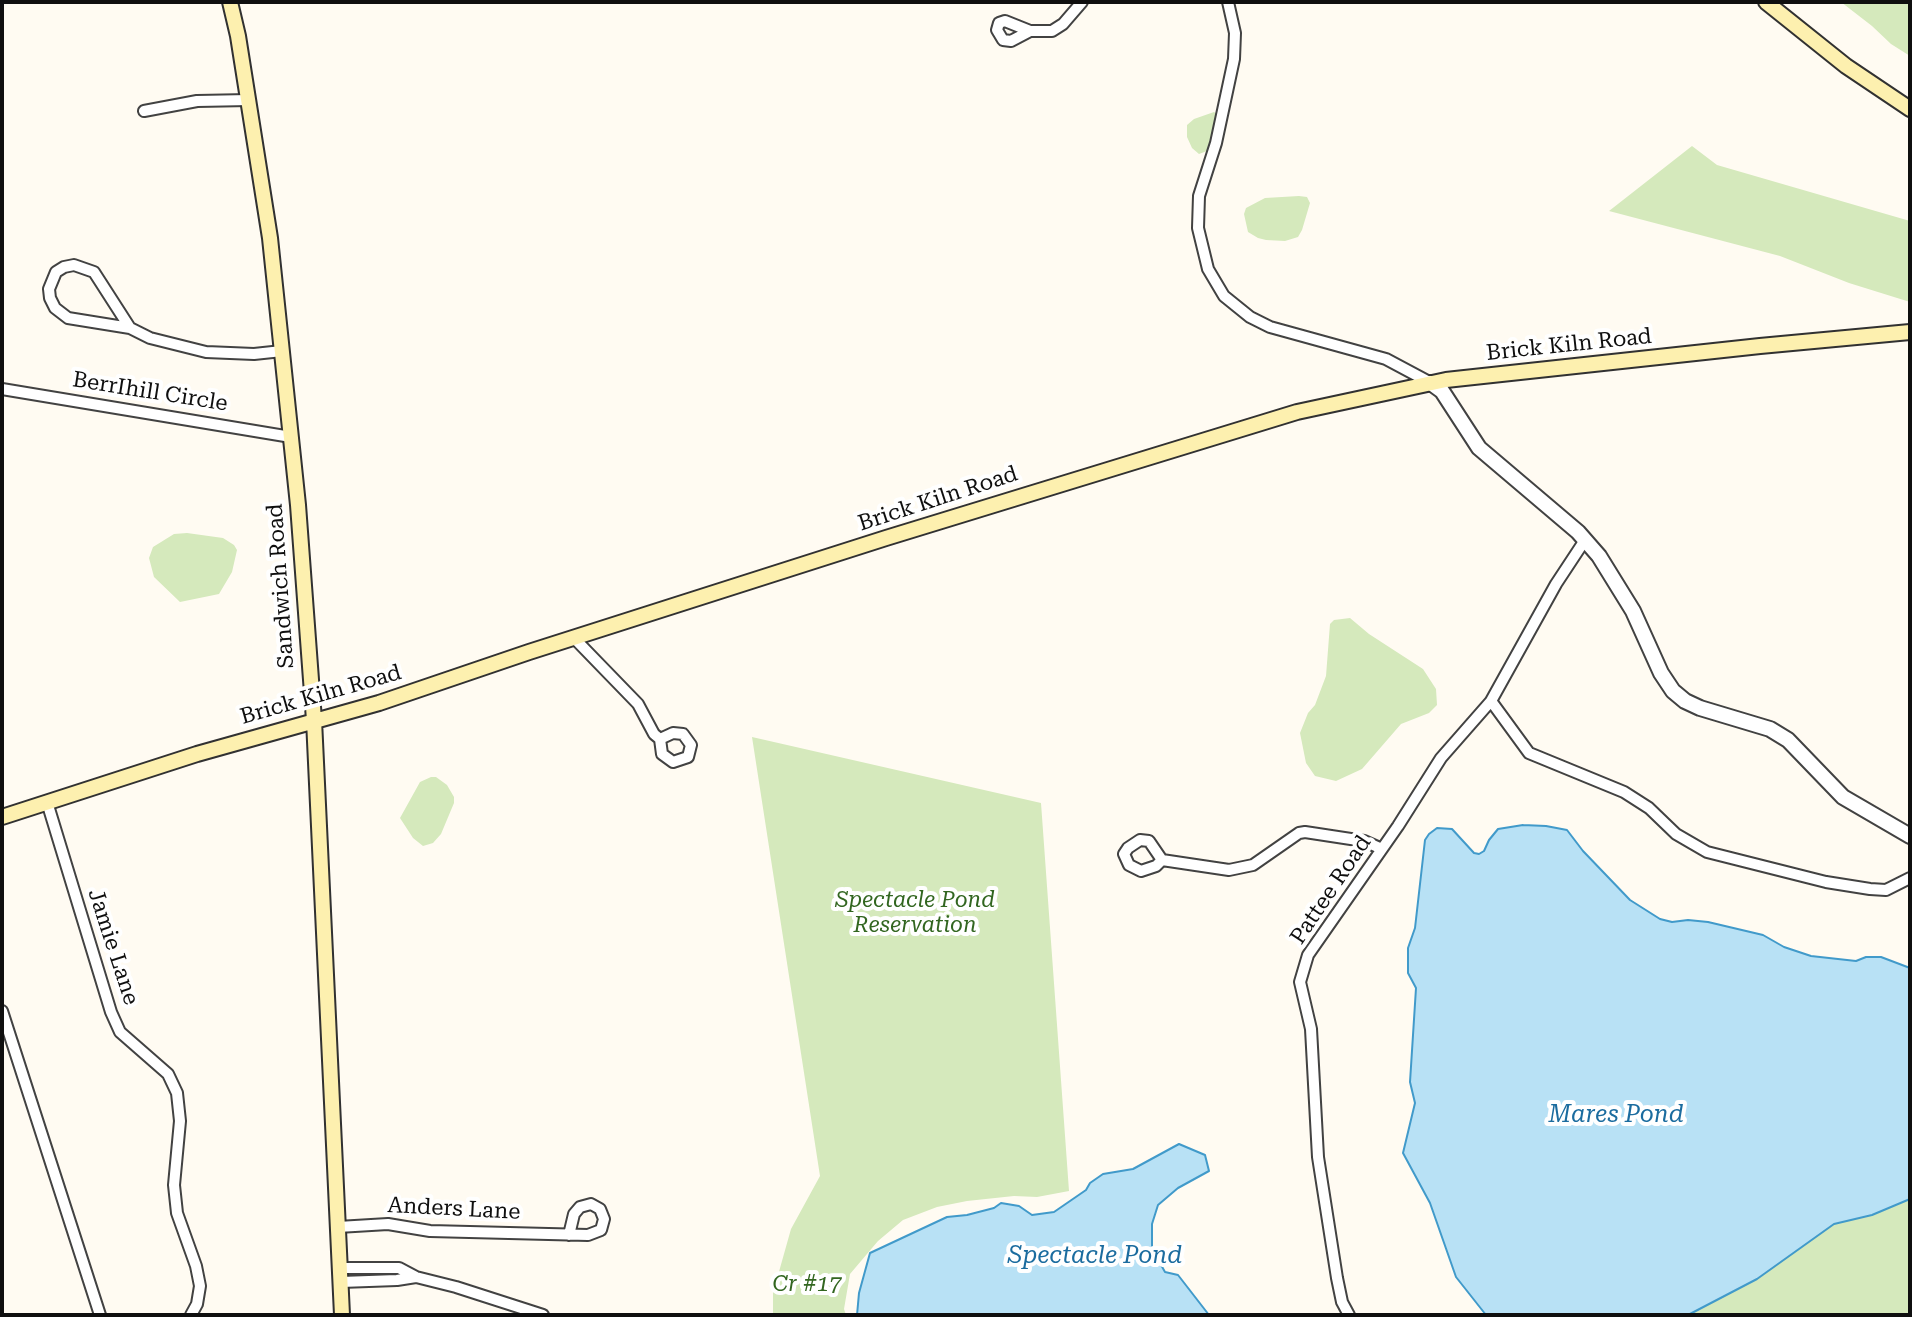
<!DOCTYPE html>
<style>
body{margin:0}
#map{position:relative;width:1912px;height:1317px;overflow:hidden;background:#fffbf2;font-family:"Roboto Serif",serif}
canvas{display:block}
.frame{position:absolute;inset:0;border:4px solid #0f0f0f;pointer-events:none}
</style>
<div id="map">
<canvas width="1912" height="1317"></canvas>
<div class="frame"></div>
</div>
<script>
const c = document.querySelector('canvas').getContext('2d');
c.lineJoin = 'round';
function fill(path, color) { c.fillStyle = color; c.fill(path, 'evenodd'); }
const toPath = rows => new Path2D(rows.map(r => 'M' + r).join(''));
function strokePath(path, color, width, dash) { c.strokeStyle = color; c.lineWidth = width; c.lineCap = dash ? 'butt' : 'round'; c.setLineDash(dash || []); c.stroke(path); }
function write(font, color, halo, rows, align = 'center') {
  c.font = font + ' "Roboto Serif",serif'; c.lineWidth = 8; c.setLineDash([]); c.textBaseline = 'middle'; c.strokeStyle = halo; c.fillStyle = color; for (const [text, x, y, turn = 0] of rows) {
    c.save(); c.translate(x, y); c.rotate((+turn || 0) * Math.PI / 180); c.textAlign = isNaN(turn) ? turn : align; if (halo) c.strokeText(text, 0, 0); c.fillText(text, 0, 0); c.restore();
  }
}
fill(toPath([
 [1841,2,1910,2,1910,56,1891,44,1872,26],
 [1214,112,1217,114,1207,151,1199,154,1192,148,1187,137,1187,125,1194,119],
 [1692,146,1717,165,1910,221,1910,302,1849,283,1780,256,1609,211],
 [1299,196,1307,197,1310,203,1302,230,1298,237,1285,241,1266,240,1258,238,1248,232,1244,214,1246,208,1265,198],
 [187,533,223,538,234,545,237,550,232,572,219,594,180,602,154,577,149,558,153,547,174,534],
 [1350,618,1369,634,1423,669,1436,689,1437,705,1429,713,1401,724,1362,769,1336,781,1315,776,1306,763,1300,733,1308,713,1315,705,1326,676,1330,624,1334,620],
 [752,737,1041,803,1069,1191,1037,1197,1014,1196,967,1201,937,1207,903,1220,878,1241,850,1274,844,1309,846,1315,773,1315,773,1293,791,1229,820,1176],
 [431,777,436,777,447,785,454,797,454,803,441,834,433,843,423,846,413,838,400,818,420,782],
 [1910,1181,1910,1315,1634,1315]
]), '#d5e9bc');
const water = toPath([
 [1523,825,1546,826,1567,830,1583,851,1630,900,1660,919,1672,922,1688,920,1708,922,1763,935,1784,947,1811,956,1856,961,1866,957,1881,957,1910,968,1910,1199,1872,1215,1834,1224,1757,1279,1688,1315,1486,1315,1456,1277,1430,1203,1403,1153,1415,1103,1410,1082,1416,988,1408,973,1408,948,1415,928,1425,840,1429,834,1437,828,1452,829,1474,853,1479,854,1484,851,1489,840,1498,829,1523,825],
 [1179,1144,1205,1155,1209,1171,1178,1188,1158,1205,1152,1224,1152,1249,1165,1272,1178,1275,1209,1315,857,1315,859,1293,870,1253,947,1217,967,1215,994,1208,1001,1203,1019,1206,1032,1215,1054,1212,1086,1190,1090,1183,1103,1174,1133,1169,1179,1144]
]);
fill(water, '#b8e1f5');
strokePath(water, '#419aca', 2);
const minor = toPath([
 [1228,2,1235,33,1234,59,1216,143,1199,196,1198,228,1208,269,1224,296,1250,317,1270,327,1386,359,1431,383],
 [1030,31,1011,41,1003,40,997,30,999,23,1005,21,1030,31,1052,31,1063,24,1082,2],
 [144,111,197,101,249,100],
 [130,328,94,272,74,265,64,267,56,272,49,289,50,298,55,308,68,318,130,328,150,338,206,352,254,354,282,351],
 [2,389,291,437],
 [574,638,638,704,654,734,660,739,662,754,673,762,688,757,691,745,683,734,673,733,660,739],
 [1491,701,1529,753,1624,792,1649,808,1676,834,1707,852,1826,882,1870,889,1886,890,1910,878],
 [47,802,111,1012,120,1032,168,1074,177,1093,180,1121,174,1185,177,1213,196,1266,200,1286,197,1304,191,1315],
 [1162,860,1149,841,1140,840,1128,848,1124,854,1129,865,1141,871,1156,866,1162,860,1229,870,1253,865,1299,833,1305,832,1364,841,1382,849],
 [2,1011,100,1315],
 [338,1227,388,1224,430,1231,588,1235,601,1230,604,1219,600,1209,591,1204,580,1207,574,1214,569,1235],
 [340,1268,399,1268,416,1277,456,1287,543,1315],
 [341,1282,397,1280,416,1277],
 [1349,1315,1342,1302,1337,1278,1318,1157,1311,1029,1300,982,1308,955,1398,826,1441,758,1491,701,1556,584,1585,540]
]);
const tertiary = toPath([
 [1431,383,1442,391,1479,448,1578,532,1599,556,1633,611,1661,673,1673,691,1685,701,1700,708,1770,729,1788,740,1843,797,1910,836]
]);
const secondary = toPath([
 [230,2,238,36,270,238,298,505,314,720,342,1315],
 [1766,2,1846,66,1910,109],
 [2,817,197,754,379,703,529,652,886,538,1297,412,1446,380,1760,346,1910,332]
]);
strokePath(minor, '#424242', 14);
strokePath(tertiary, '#424242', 18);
strokePath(secondary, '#313131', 18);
strokePath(minor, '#fff', 10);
strokePath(tertiary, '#fff', 14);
strokePath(secondary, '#fdf0af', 14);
write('22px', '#0f0f0f', '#fff', [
 ["Brick Kiln Road",1569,345,-6],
 ["BerrIhill Circle",150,392,9],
 ["Brick Kiln Road",938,499,-18],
 ["Sandwich Road",281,586,-94],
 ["Brick Kiln Road",321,695,-16],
 ["Pattee Road",1331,890,-56],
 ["Jamie Lane",113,947,72],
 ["Anders Lane",454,1209,3]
]);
write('italic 22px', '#326620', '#fff', [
 ["Spectacle Pond",915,901],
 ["Reservation",915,926],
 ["Cr #17",807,1285]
]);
write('italic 24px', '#1b6c9f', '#fff', [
 ["Mares Pond",1616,1115],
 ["Spectacle Pond",1095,1256]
]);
</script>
